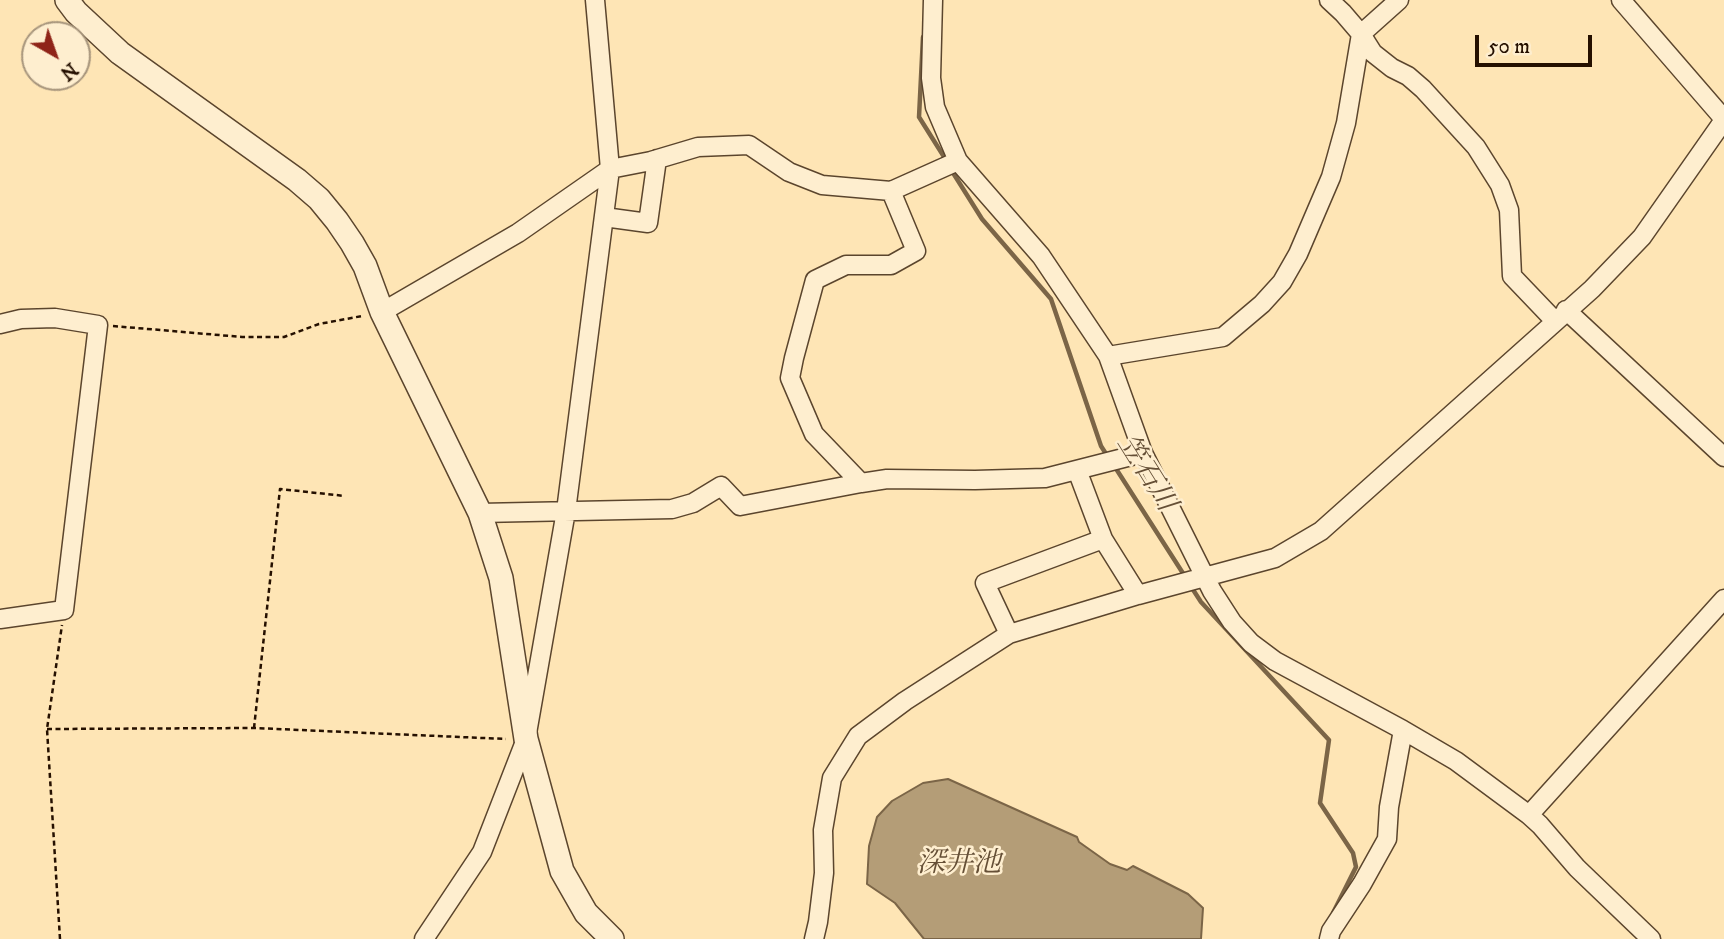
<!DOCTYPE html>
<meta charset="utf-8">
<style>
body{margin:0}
#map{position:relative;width:1724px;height:939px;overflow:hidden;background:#fee5b5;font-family:"IM FELL DW Pica",serif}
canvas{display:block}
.north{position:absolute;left:21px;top:21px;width:70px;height:70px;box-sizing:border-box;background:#feeecf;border:2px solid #a7957c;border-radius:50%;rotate:140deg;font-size:19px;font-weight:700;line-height:28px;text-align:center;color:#251000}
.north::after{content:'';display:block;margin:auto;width:24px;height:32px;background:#8f2418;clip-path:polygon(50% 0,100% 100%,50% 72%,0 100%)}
.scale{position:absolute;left:1475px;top:35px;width:117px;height:32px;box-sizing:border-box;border:4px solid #251000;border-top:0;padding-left:9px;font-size:21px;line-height:24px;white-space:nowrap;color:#251000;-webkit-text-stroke:5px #feeecf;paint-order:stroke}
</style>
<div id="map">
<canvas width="1724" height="939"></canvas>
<div class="north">N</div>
<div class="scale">50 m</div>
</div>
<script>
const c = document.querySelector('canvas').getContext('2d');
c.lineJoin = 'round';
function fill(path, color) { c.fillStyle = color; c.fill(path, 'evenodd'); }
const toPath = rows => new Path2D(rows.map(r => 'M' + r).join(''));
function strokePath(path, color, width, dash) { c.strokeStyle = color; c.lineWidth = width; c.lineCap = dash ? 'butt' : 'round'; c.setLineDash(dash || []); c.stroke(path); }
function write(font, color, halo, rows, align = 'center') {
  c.font = font + ' "IM FELL DW Pica","Noto Serif JP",serif'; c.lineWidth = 5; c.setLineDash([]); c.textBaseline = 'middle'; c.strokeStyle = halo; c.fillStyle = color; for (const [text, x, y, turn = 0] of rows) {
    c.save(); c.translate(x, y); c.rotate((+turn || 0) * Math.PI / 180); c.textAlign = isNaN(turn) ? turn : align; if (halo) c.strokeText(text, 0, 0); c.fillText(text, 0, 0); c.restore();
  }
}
const water = toPath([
 [948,779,1077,837,1079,842,1110,864,1127,870,1133,866,1188,894,1203,908,1201,939,924,939,895,903,867,884,869,846,877,817,892,801,923,783,948,779]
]);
fill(water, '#b49d77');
strokePath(water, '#7b6547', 2);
strokePath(toPath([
 [923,37,919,117,946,160],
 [950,168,982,219,1051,299,1101,446,1108,457],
 [1113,464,1186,578],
 [1190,585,1201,602,1329,740,1320,803,1353,853,1356,867,1333,913]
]), '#7b6547', 4.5);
const minor = toPath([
 [933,0,931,78,935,107,958,161,1041,256,1108,356,1143,453,1212,591,1232,622,1251,643,1275,661,1403,730,1456,761,1529,815,1540,825,1577,868,1651,939],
 [1329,0,1343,13,1361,34,1399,0],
 [1621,0,1724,119],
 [1361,34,1373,53,1392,68,1408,76,1423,89,1476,147,1500,185,1509,210,1512,276,1555,321],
 [604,217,648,223,657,159],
 [1566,310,1724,457],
 [382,312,518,233,610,169,651,161,698,147,749,145,789,172,822,185,891,191,958,161],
 [0,324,21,319,55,318,98,325,64,610,0,619],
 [1108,356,1223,337,1262,304,1282,282,1298,254,1331,177,1346,123,1361,34],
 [1077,470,1103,539,1138,595],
 [861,483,814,434,790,378,794,358,815,280,846,265,891,265,916,251,891,191],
 [480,513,672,509,693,503,721,486,740,506,861,483,887,479,975,480,1045,478,1143,453],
 [1009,634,985,583,1103,539],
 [1529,815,1724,599],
 [424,939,482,852,526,739,566,511,610,169,595,0],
 [814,939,818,922,824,873,823,830,832,778,858,736,905,701,1009,634,1138,595,1275,558,1321,531,1592,289,1642,237,1724,120],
 [1329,939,1331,931,1362,884,1387,839,1389,807,1403,730]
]);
const tertiary = toPath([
 [67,0,76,12,120,53,297,180,319,199,337,221,352,243,365,266,382,312,480,513,501,578,526,739,562,871,586,913,612,939]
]);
strokePath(minor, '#5b452d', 21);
strokePath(tertiary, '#5b452d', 26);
strokePath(toPath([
 [113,326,242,337,284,337,319,324,362,316],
 [254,728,280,489,345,496],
 [47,729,254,728,506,739],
 [60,939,47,729,62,625]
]), '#251000', 2.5, [5, 3.5]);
strokePath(minor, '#feeecf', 18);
strokePath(tertiary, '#feeecf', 23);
write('italic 28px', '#654f36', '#feeecf', [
 ["笠石川",1145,474,58],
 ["深井池",959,865]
]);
</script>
